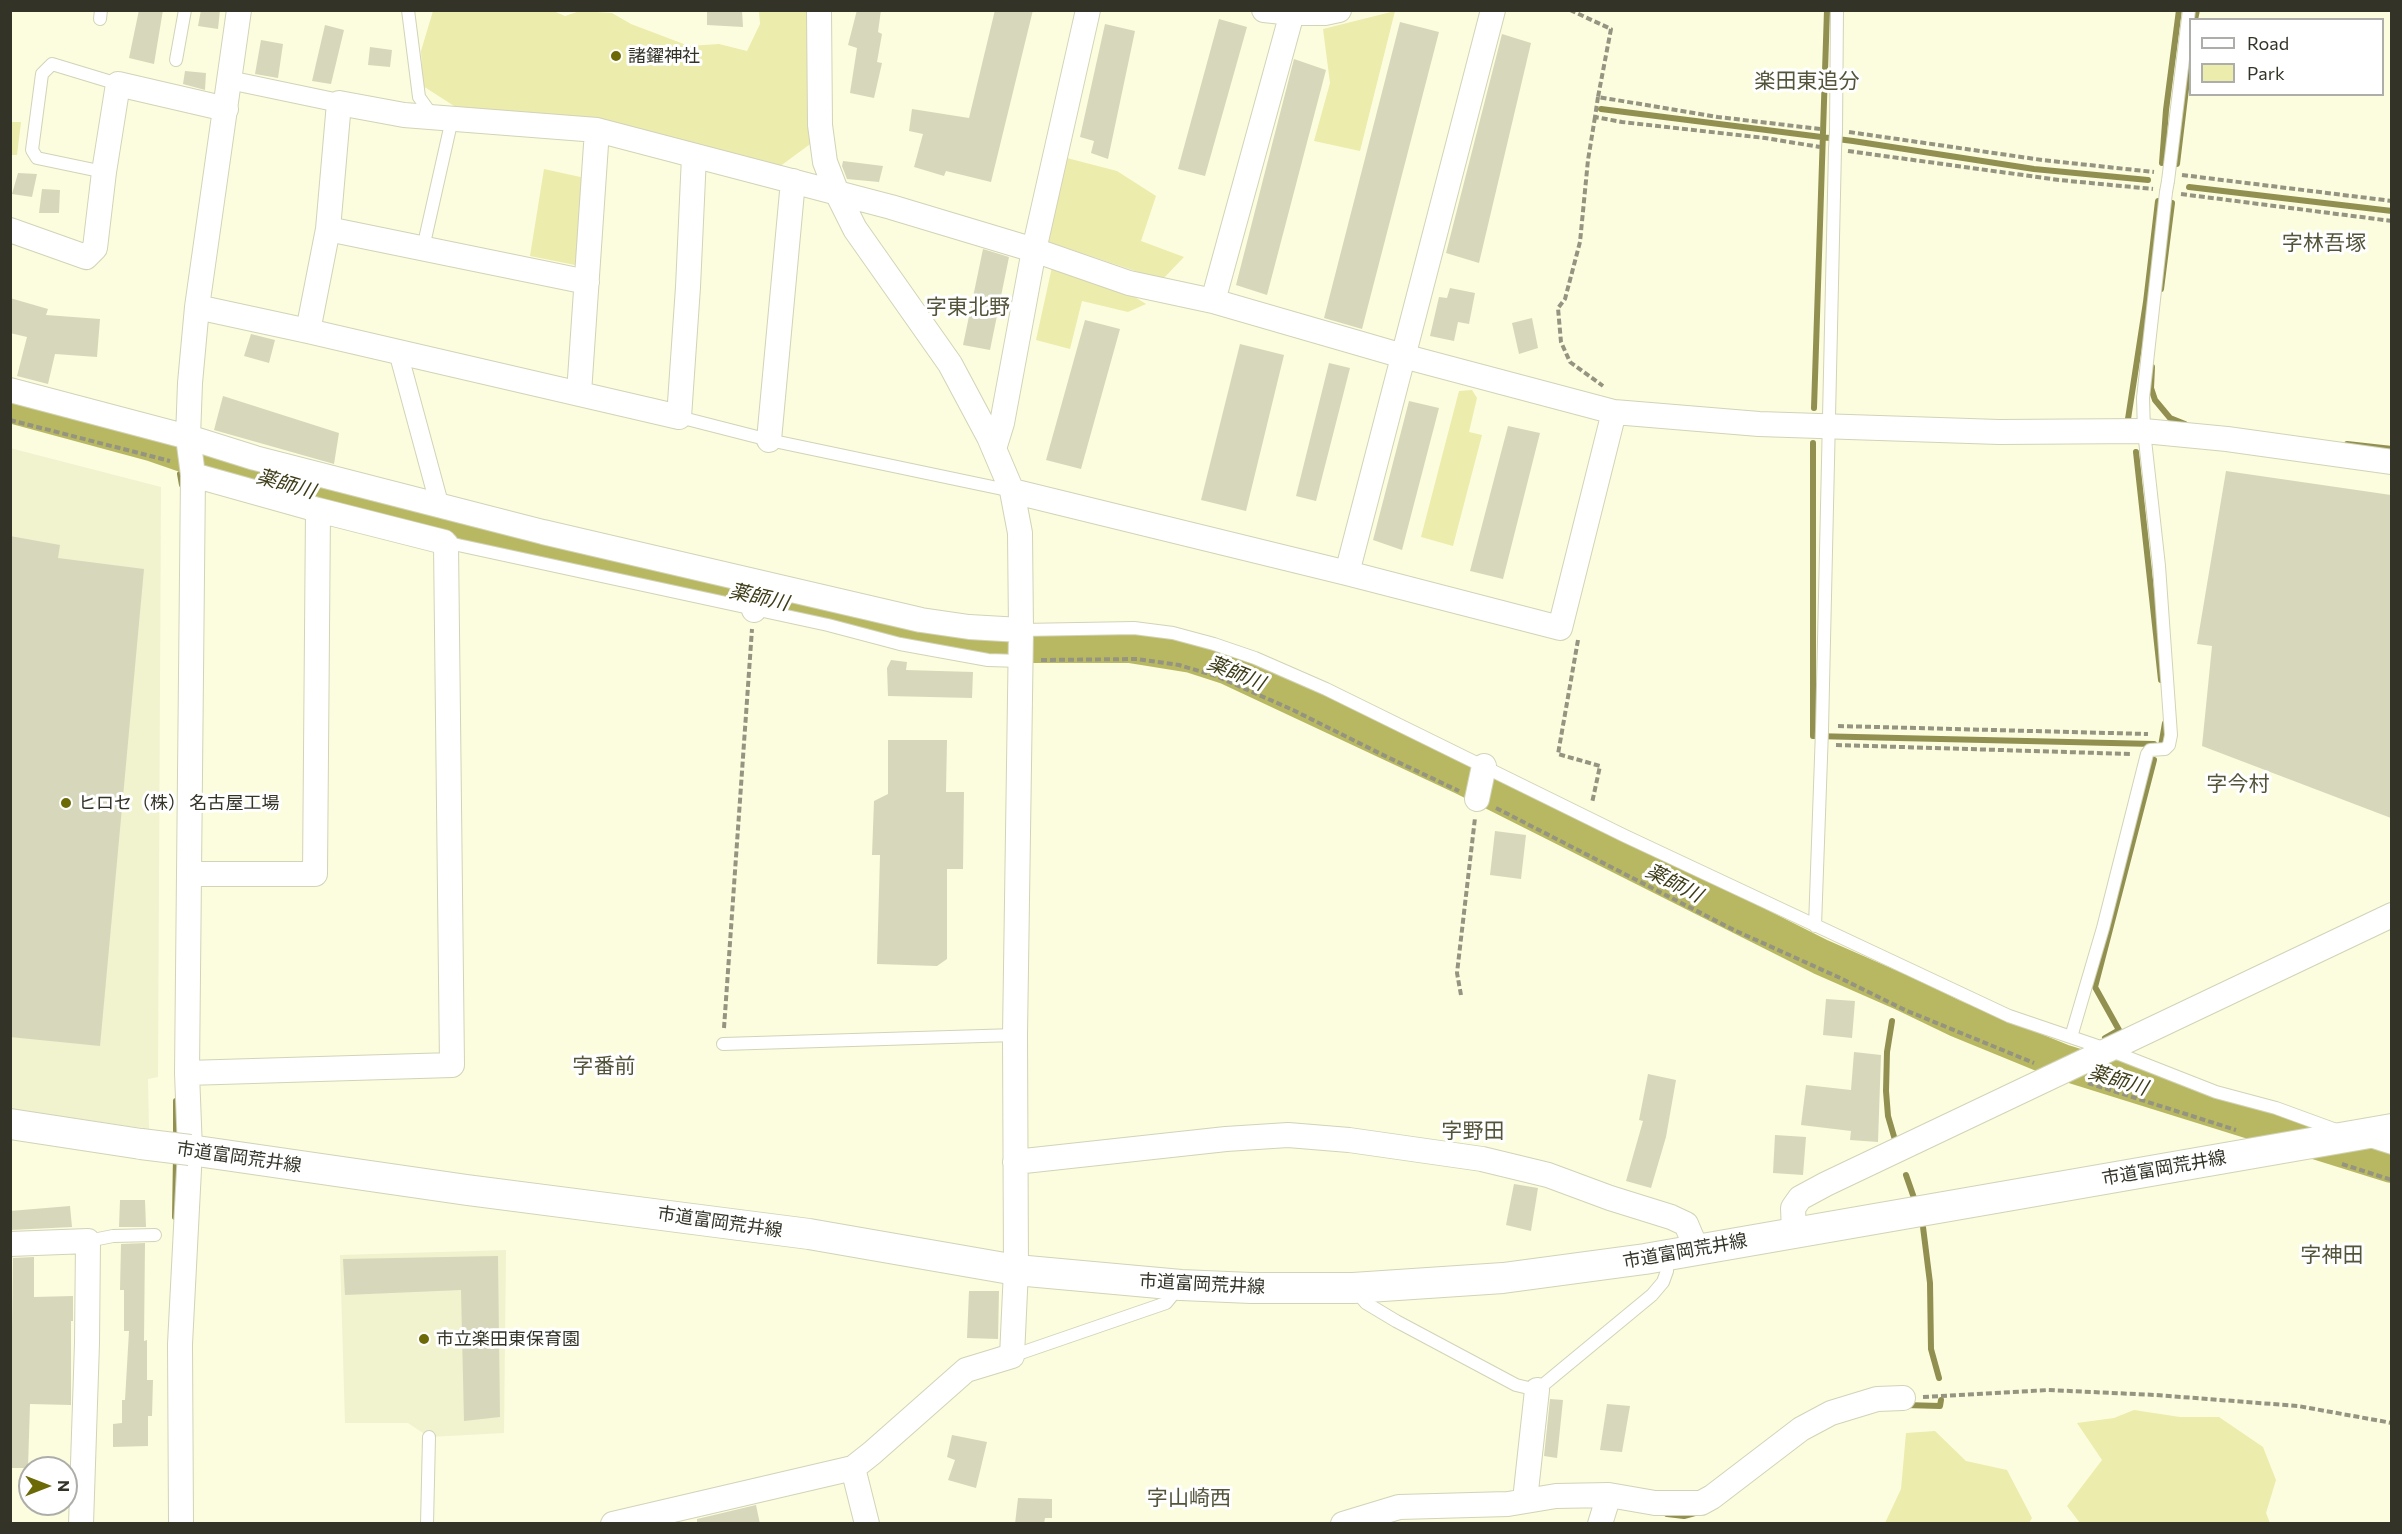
<!DOCTYPE html>
<meta charset="utf-8">
<style>
body{margin:0}
#map{position:relative;width:2402px;height:1534px;overflow:hidden;background:#fcfddf;font-family:Commissioner,sans-serif}
canvas{display:block}
.frame{position:absolute;inset:0;border:12px solid #333328;pointer-events:none}
.legend{position:absolute;left:2189px;top:18px;width:195px;height:78px;box-sizing:border-box;background:#fff;border:2px solid #adada9;margin:0;padding:8px 10px;list-style:none;font-size:18px;color:#333328}
.legend li{display:flex;align-items:center;gap:12px;height:30px}
.legend b{width:30px;border:2px solid #adada9}
.north{position:absolute;left:18px;top:1456px;width:60px;height:60px;box-sizing:border-box;background:#fff;border:2px solid #adada9;border-radius:50%;rotate:90deg;font-size:16px;font-weight:700;line-height:24px;text-align:center;color:#333328}
.north::after{content:'';display:block;margin:auto;width:21px;height:27px;background:#6c6a07;clip-path:polygon(50% 0,100% 100%,50% 72%,0 100%)}
</style>
<div id="map">
<canvas width="2402" height="1534"></canvas>
<div class="frame"></div>
<ul class="legend">
<li><b style="height:8px;background:#fff"></b>Road</li>
<li><b style="height:16px;background:#ececac"></b>Park</li>
</ul>
<div class="north">N</div>
</div>
<script>
const c = document.querySelector('canvas').getContext('2d');
c.lineJoin = 'round';
function fill(path, color) { c.fillStyle = color; c.fill(path, 'evenodd'); }
const toPath = rows => new Path2D(rows.map(r => 'M' + r).join(''));
function strokePath(path, color, width, dash) { c.strokeStyle = color; c.lineWidth = width; c.lineCap = dash ? 'butt' : 'round'; c.setLineDash(dash || []); c.stroke(path); }
function write(font, color, halo, rows, align = 'center') {
  c.font = font + ' Commissioner,"Noto Sans JP",sans-serif'; c.lineWidth = 6; c.setLineDash([]); c.textBaseline = 'middle'; c.strokeStyle = halo; c.fillStyle = color; for (const [text, x, y, turn = 0] of rows) {
    c.save(); c.translate(x, y); c.rotate((+turn || 0) * Math.PI / 180); c.textAlign = isNaN(turn) ? turn : align; if (halo) c.strokeText(text, 0, 0); c.fillText(text, 0, 0); c.restore();
  }
}
fill(toPath([
 [10,448,161,487,158,1077,148,1079,149,1129,11,1109],
 [506,1250,504,1433,429,1437,408,1423,345,1423,340,1255]
]), '#f1f2ce');
fill(toPath([
 [551,10,565,16,580,11,612,13,631,24,689,46,719,44,747,51,760,24,759,11,810,11,813,142,779,167,465,113,423,86,421,51,433,11],
 [1395,11,1360,151,1314,141,1330,83,1323,29],
 [10,122,21,122,17,155,11,155],
 [1063,157,1117,171,1156,196,1141,241,1184,257,1162,280,1043,240],
 [544,169,585,178,575,265,530,256],
 [1052,267,1122,289,1146,304,1128,312,1082,301,1070,349,1036,340],
 [1472,390,1477,398,1469,432,1482,435,1453,546,1421,537,1459,391],
 [2134,1410,2180,1417,2219,1417,2263,1447,2276,1480,2266,1513,2270,1523,2080,1523,2067,1506,2102,1460,2077,1423,2114,1418],
 [1935,1431,1966,1461,2007,1470,2032,1518,2029,1523,1885,1523,1901,1489,1906,1433]
]), '#ececac');
strokePath(toPath([
 [2195,20,2197,10],
 [1601,109,1853,141,2034,169,2148,180],
 [2162,163,2166,110,2179,10],
 [2177,164,2190,56],
 [2189,187,2392,211],
 [2161,289,2172,203],
 [2152,367,2151,388,2155,400,2170,418,2185,424],
 [1814,408,1827,10],
 [2128,419,2146,302,2158,201],
 [1813,443,1813,736,2154,744],
 [2347,444,2392,449],
 [176,452,176,453],
 [2136,452,2161,680],
 [180,474,182,485],
 [2161,746,2165,723],
 [1900,1001,1903,993],
 [1892,1021,1887,1052,1886,1091,1888,1116,1895,1140],
 [2105,1038,2119,1030,2095,987,2154,760],
 [176,1139,176,1101],
 [1906,1175,1914,1198],
 [175,1217,176,1155],
 [1923,1227,1930,1283,1931,1349,1939,1378],
 [1905,1405,1940,1406,1941,1400],
 [1667,1514,1684,1516,1695,1513]
]), '#919051', 6);
strokePath(toPath([
 [10,405,154,444,232,471,349,502,515,542,833,612,922,635,961,643,995,645,1130,645,1192,655,1226,666,1463,777,1821,957,1903,993,1957,1019,2062,1062,2392,1165]
]), '#b9b862', 36);
fill(toPath([
 [139,10,163,10,154,64,129,58],
 [201,10,220,10,218,29,198,26],
 [707,10,742,10,743,27,707,25],
 [857,10,881,10,878,32,882,34,877,62,882,63,874,98,850,93,857,48,848,45],
 [995,10,1033,10,991,182,946,171,944,176,914,167,923,134,909,131,912,109,969,118],
 [1219,19,1247,27,1205,176,1178,169],
 [1400,22,1439,32,1362,329,1324,318],
 [1105,24,1135,31,1108,159,1091,153,1094,141,1080,137],
 [325,25,344,30,331,84,312,81],
 [1502,34,1531,43,1479,263,1446,253],
 [261,40,283,44,278,78,255,74],
 [370,47,392,50,390,67,368,65],
 [1294,59,1326,70,1267,295,1236,285],
 [185,71,206,73,205,90,183,84],
 [843,161,883,166,879,182,847,179,842,166],
 [18,173,37,174,32,197,12,194],
 [42,189,60,190,59,213,39,213],
 [983,249,1009,257,990,350,963,345],
 [1450,288,1475,293,1469,324,1458,322,1454,341,1430,336,1439,297,1447,298],
 [10,298,48,309,46,315,100,319,97,357,55,354,48,384,17,376,27,337,10,333],
 [1532,318,1538,348,1519,354,1512,323],
 [1085,320,1120,329,1081,469,1046,460],
 [251,334,275,340,269,363,244,356],
 [1240,344,1284,355,1246,511,1201,500],
 [1329,363,1350,368,1316,501,1296,496],
 [223,396,339,433,334,464,214,430],
 [1409,401,1439,408,1402,550,1373,540],
 [1508,426,1540,433,1503,579,1470,571],
 [2226,471,2391,495,2391,818,2202,746,2212,646,2197,644],
 [10,536,60,545,58,558,144,569,100,1046,10,1037],
 [891,660,907,662,906,670,973,672,972,698,888,696,887,668],
 [888,740,947,740,946,792,964,792,963,869,947,869,947,959,937,966,877,964,880,855,872,855,874,801,888,794],
 [1495,831,1526,835,1521,879,1490,875],
 [1826,999,1855,1001,1852,1038,1823,1035],
 [1854,1052,1881,1055,1878,1142,1850,1140,1851,1131,1801,1125,1806,1085,1851,1090],
 [1648,1074,1676,1080,1666,1137,1651,1188,1626,1181,1643,1121,1639,1120],
 [1775,1135,1806,1137,1803,1175,1773,1173],
 [1514,1184,1538,1188,1531,1231,1506,1225],
 [120,1200,145,1200,146,1227,119,1227],
 [70,1206,72,1227,10,1230,10,1211],
 [145,1243,144,1341,147,1340,147,1380,153,1380,152,1416,148,1416,148,1446,113,1447,113,1424,122,1423,122,1400,125,1400,129,1331,124,1331,124,1290,120,1290,121,1244],
 [498,1256,500,1417,464,1421,461,1290,345,1295,343,1259],
 [34,1257,34,1297,73,1296,73,1321,71,1321,71,1405,30,1404,28,1468,10,1468,13,1258],
 [969,1291,999,1291,998,1339,967,1338],
 [1550,1399,1563,1400,1557,1458,1544,1456],
 [1607,1404,1630,1406,1622,1452,1600,1450],
 [952,1435,987,1442,976,1488,948,1480,955,1460,947,1457],
 [1018,1498,1052,1499,1052,1518,1045,1518,1044,1524,1015,1524],
 [756,1505,760,1524,697,1524,697,1519]
]), '#d7d7bb');
const service = toPath([
 [408,10,419,97,434,118],
 [100,19,101,10],
 [176,60,185,10],
 [1836,132,1837,10],
 [104,172,37,158,32,150,42,74,52,64,118,84],
 [2168,181,2189,10],
 [423,248,452,119],
 [679,417,769,440,1012,491],
 [444,542,828,625,900,644,988,660,1020,661],
 [1021,630,1134,628,1173,633,1214,644,1255,658,1326,689,1625,836,2009,1016,2109,1050,2216,1092,2276,1108,2339,1131],
 [1815,926,1822,730,1835,149],
 [2071,1037,2103,928,2147,754,2150,750,2165,749,2169,745,2171,735,2159,566,2144,431,2143,398,2166,192],
 [723,1044,1015,1035],
 [2370,1141,2392,1148],
 [88,1241,113,1236,155,1235],
 [1355,1290,1366,1303,1396,1321,1516,1385,1537,1390,1652,1295,1663,1282,1667,1271,1667,1256],
 [1012,1356,1166,1303,1180,1286],
 [427,1524,429,1437]
]);
const pedestrian = toPath([
 [229,80,339,103],
 [398,352,440,507]
]);
const minor = toPath([
 [1264,10,1292,13,1325,13,1339,10],
 [328,229,587,282],
 [10,230,86,257,95,248,104,172,118,84,226,109],
 [1213,301,1292,13],
 [197,307,308,331,679,417,688,287,694,156],
 [308,331,328,229,339,103,404,115,597,130,891,207,1034,250,1129,283,1213,301,1403,356,1614,412,1759,424,1999,432,2144,431,2227,439,2392,462],
 [10,390,188,437,255,458,543,532,921,620,969,627,1021,630],
 [579,393,597,130],
 [769,440,793,181],
 [994,449,1002,423,1034,250,1088,10],
 [193,475,318,510,444,542],
 [1012,491,1347,573,1560,628,1614,412],
 [1347,573,1493,10],
 [754,610,755,582],
 [1477,799,1484,766],
 [190,874,315,874,318,510],
 [187,1073,452,1065,446,544],
 [1015,1162,1226,1139,1288,1135,1349,1140,1482,1159,1548,1175,1610,1198,1671,1217,1686,1224,1697,1250],
 [1794,1232,1793,1208,1800,1198,1826,1184,2392,915],
 [10,1244,88,1241,87,1343,81,1524],
 [853,1468,867,1524],
 [1525,1500,1537,1390],
 [181,1524,180,1344,190,1150,187,1073,193,475,188,437,190,383,197,307,239,10],
 [613,1524,853,1468,872,1453,966,1370,1012,1356,1016,1270,1015,1035,1021,630,1020,533,1012,491,989,437,950,364,855,229,837,193,825,162,820,125,819,10],
 [1343,1524,1399,1507,1508,1504,1556,1496,1609,1495,1655,1503,1701,1503,1712,1497,1801,1429,1831,1413,1877,1399,1903,1398],
 [1600,1524,1609,1495]
]);
const tertiary = toPath([
 [10,1124,141,1144],
 [190,1150,467,1190,809,1234,1016,1270,1181,1285,1251,1288,1353,1288,1503,1278,1645,1259,2392,1129]
]);
strokePath(service, '#d2d3b7', 14);
strokePath(pedestrian, '#d2d3b7', 20);
strokePath(minor, '#d2d3b7', 26);
strokePath(tertiary, '#d2d3b7', 32);
strokePath(toPath([
 [1570,10,1611,29,1598,97,1718,117,1820,129],
 [1598,97,1595,117,1622,122,1765,138,1820,147],
 [1595,117,1588,160,1580,242,1565,299,1558,308,1561,342,1570,362,1603,386],
 [1849,132,2042,160,2154,172],
 [1848,151,2059,180,2153,189],
 [2182,175,2392,201],
 [2181,194,2392,221],
 [10,420,170,461],
 [1578,640,1558,754,1600,766,1592,803],
 [1041,660,1137,659,1179,665,1216,676,1293,710,1379,753,1459,791],
 [1838,726,2148,734],
 [1836,745,2131,754],
 [1496,808,1734,930,1838,977,1905,1010,2034,1063],
 [1461,995,1457,973,1475,818],
 [724,1028,752,629],
 [2088,1083,2236,1130],
 [2342,1164,2392,1180],
 [1923,1397,2048,1390,2156,1395,2298,1406,2392,1423]
]), '#949480', 4, [6, 3]);
strokePath(service, '#fff', 12);
strokePath(pedestrian, '#fff', 18);
strokePath(minor, '#fff', 24);
strokePath(tertiary, '#fff', 30);
const serviceBridge = toPath([
 [1835,149,1836,132],
 [2166,192,2168,181]
]);
const tertiaryBridge = toPath([
 [141,1144,190,1150]
]);
strokePath(serviceBridge, '#d2d3b7', 14, []);
strokePath(tertiaryBridge, '#d2d3b7', 32, []);
strokePath(serviceBridge, '#fff', 12);
strokePath(tertiaryBridge, '#fff', 30);
for (const [x, y, r, color] of [
 [616,56,6,"#6c6a07"],
 [66,803,6,"#6c6a07"],
 [424,1339,6,"#6c6a07"]
]) { const dot = new Path2D(); dot.arc(x, y, r, 0, 2 * Math.PI); c.fillStyle = color; c.fill(dot); strokePath(dot, '#fff', 2); }
write('18px', '#333328', '#fff', [
 ["諸鑃神社",628,56],
 ["ヒロセ（株） 名古屋工場",78,803],
 ["市立楽田東保育園",436,1339]
], 'left');
write('18px', '#333328', '#fff', [
 ["市道富岡荒井線",239,1157,8],
 ["市道富岡荒井線",2164,1168,-10],
 ["市道富岡荒井線",720,1222,8],
 ["市道富岡荒井線",1685,1251,-10],
 ["市道富岡荒井線",1202,1284,3]
]);
write('italic 20px', '#3d3c17', '#fff', [
 ["薬師川",286,484,16],
 ["薬師川",759,597,13],
 ["薬師川",1236,673,22],
 ["薬師川",1674,883,27],
 ["薬師川",2118,1080,17]
]);
write('21px', '#54543b', '#fff', [
 ["楽田東追分",1807,81],
 ["字林吾塚",2324,243],
 ["字東北野",968,307],
 ["字今村",2238,784],
 ["字番前",604,1066],
 ["字野田",1473,1131],
 ["字神田",2332,1255],
 ["字山崎西",1189,1498]
]);
</script>
